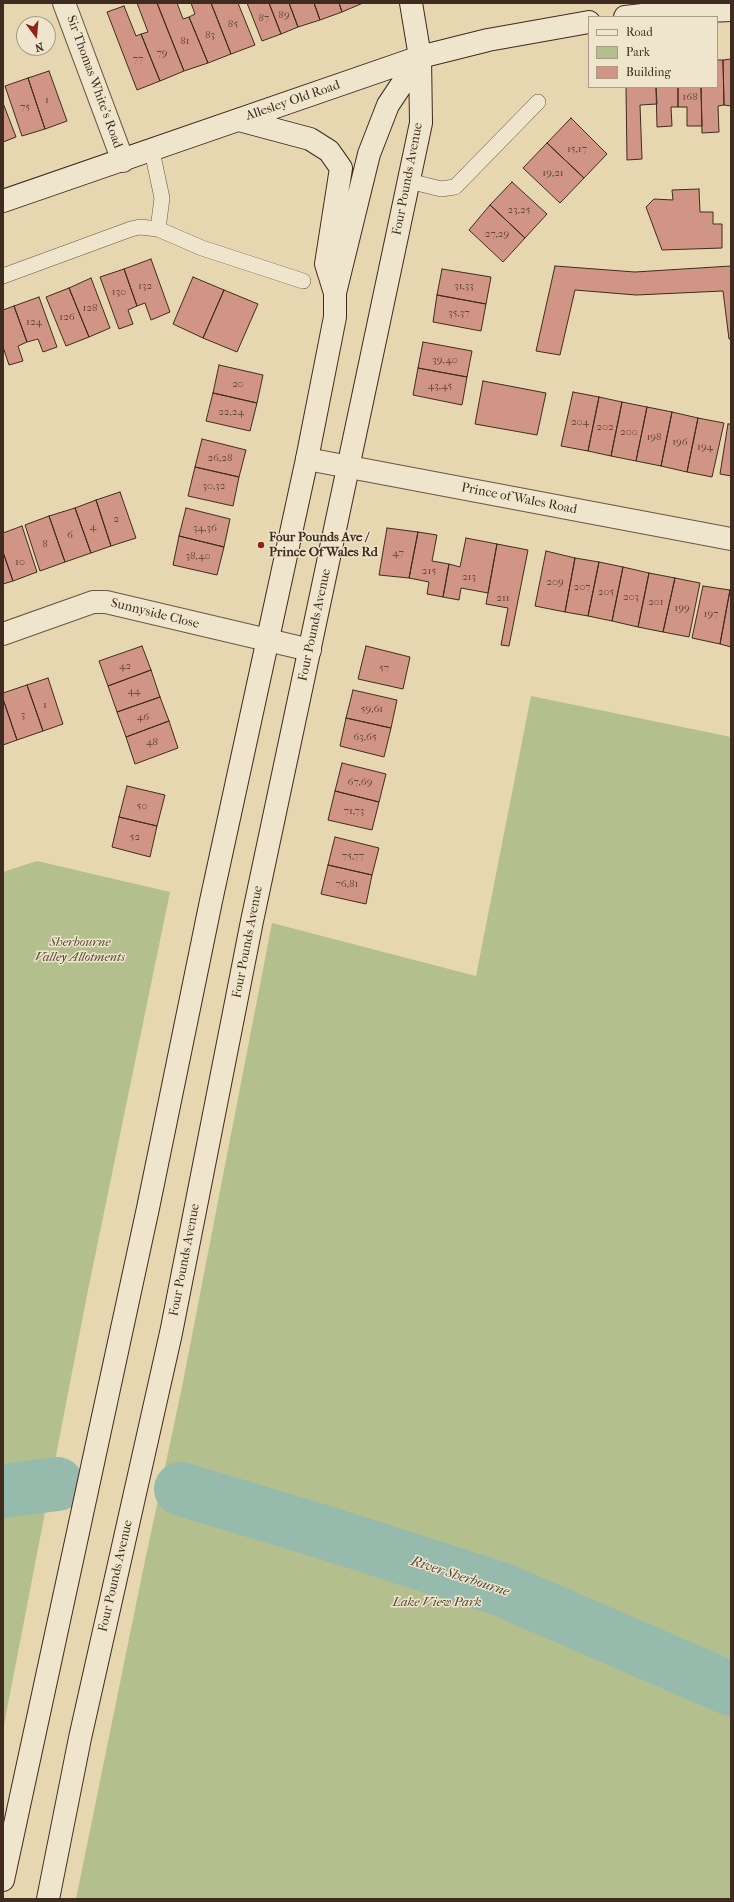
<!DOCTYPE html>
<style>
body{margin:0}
#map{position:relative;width:734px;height:1902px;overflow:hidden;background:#e6d7b0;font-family:"IM FELL French Canon",serif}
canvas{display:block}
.frame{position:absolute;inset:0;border:4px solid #402b20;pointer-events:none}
.legend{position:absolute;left:588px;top:16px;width:130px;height:72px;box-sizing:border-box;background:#efe5cc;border:1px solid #a99b87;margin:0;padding:5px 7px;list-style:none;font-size:12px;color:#402b20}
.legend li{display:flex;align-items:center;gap:8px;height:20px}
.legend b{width:20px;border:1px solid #a99b87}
.north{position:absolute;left:16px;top:16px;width:40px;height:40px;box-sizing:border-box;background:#efe5cc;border:1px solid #a99b87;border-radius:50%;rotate:164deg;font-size:11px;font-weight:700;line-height:16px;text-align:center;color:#402b20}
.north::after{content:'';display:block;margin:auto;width:14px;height:18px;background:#8f2418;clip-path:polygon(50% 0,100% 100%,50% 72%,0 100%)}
</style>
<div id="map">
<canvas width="734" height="1902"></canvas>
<div class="frame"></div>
<ul class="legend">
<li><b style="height:5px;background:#efe5cc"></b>Road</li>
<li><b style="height:11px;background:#b3bf8d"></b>Park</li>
<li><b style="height:11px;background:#d09584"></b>Building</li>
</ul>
<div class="north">N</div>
</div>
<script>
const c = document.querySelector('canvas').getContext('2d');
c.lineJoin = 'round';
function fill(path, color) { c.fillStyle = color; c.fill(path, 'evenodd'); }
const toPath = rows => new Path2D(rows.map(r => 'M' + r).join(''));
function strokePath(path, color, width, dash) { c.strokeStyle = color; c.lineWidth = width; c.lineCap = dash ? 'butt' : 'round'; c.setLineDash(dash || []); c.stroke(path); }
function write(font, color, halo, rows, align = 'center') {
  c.font = font + ' "IM FELL French Canon",serif'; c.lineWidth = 3; c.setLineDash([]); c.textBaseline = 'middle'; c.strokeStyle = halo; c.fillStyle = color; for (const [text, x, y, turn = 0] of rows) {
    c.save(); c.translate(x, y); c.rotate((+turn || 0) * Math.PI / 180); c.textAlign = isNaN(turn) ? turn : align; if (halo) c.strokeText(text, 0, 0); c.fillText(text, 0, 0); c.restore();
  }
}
fill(toPath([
 [531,696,731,737,731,1899,76,1899,142,1575,182,1387,272,923,476,976],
 [37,861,170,892,87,1295,3,1730,3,872]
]), '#b3bf8d');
strokePath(toPath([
 [181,1489,330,1534,503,1590,731,1689],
 [3,1491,57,1484]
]), '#96baac', 54);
const building = toPath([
 [137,3,157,3,184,71,160,81,141,34,148,32,137,3],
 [157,3,177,3,183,19,189,17,208,63,184,71,157,3],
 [191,3,211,3,231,54,208,63,189,17,195,14,191,3],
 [211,3,238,3,255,45,231,54,211,3],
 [247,3,269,3,281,34,262,41,247,3],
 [269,3,289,3,298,27,281,34,269,3],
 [289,3,314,3,320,20,298,27,289,3],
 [314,3,339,3,342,12,320,20,314,3],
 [339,3,363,3,342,12,339,3],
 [124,6,136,36,141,34,160,81,137,90,107,12,124,6],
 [731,59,731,106,724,105,723,60,731,59],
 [717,60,723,60,724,105,718,106,719,132,702,133,701,87,717,87,717,60],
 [49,71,67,121,45,129,28,78,49,71],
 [28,78,45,129,22,136,5,86,28,78],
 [626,87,656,87,657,104,640,105,642,159,627,160,626,87],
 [656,87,678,87,678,107,671,107,672,126,657,127,656,87],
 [678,87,701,87,702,126,687,126,687,107,678,107,678,87],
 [3,103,16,137,3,142,3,103],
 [571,118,607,154,584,178,547,143,571,118],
 [547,143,584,178,560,203,523,168,547,143],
 [512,182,547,214,525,238,490,205,512,182],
 [699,189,700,212,713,212,713,224,722,224,722,248,662,250,646,207,654,199,673,200,672,190,699,189],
 [490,205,525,238,503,262,469,230,490,205],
 [151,259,170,312,151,320,145,303,137,306,124,269,151,259],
 [555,266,635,272,731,266,731,339,729,339,723,291,636,295,575,290,560,355,536,351,555,266],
 [124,269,137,306,128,310,133,324,119,329,100,277,124,269],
 [442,269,491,277,486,304,437,295,442,269],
 [193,277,224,290,203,338,173,324,193,277],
 [91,278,110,328,89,337,69,288,91,278],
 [69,288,89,337,66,346,46,297,69,288],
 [224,290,258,304,237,352,203,338,224,290],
 [437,295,486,304,481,331,433,322,437,295],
 [39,297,57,347,43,352,38,339,27,342,14,306,39,297],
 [14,306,27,342,18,346,23,361,9,365,3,347,3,310,14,306],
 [423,342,472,351,467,377,418,368,423,342],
 [219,365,263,375,257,403,213,393,219,365],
 [418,368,467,377,462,405,413,395,418,368],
 [483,381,546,393,537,435,475,424,483,381],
 [573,392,599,397,588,451,561,446,573,392],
 [213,393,257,403,250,431,206,421,213,393],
 [599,397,622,402,611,456,588,451,599,397],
 [622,402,647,407,636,461,611,456,622,402],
 [647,407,672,412,661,466,636,461,647,407],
 [672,412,698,418,687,472,661,466,672,412],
 [698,418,724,423,712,477,687,472,698,418],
 [728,424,731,424,731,476,720,474,728,424],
 [202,439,246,450,239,477,195,467,202,439],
 [195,467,239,477,233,506,188,496,195,467],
 [120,492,136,538,111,546,96,500,120,492],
 [96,500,111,546,91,553,75,508,96,500],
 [75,508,91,553,65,562,49,516,75,508],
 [186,508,230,519,224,547,179,536,186,508],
 [49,516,65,562,40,571,25,525,49,516],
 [22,526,37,572,13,581,3,552,3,533,22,526],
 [387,528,418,532,409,578,379,575,387,528],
 [418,532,437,535,432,561,449,564,443,597,427,594,429,582,409,578,418,532],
 [179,536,224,547,217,575,173,565,179,536],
 [466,538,497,544,488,593,461,588,459,600,443,597,449,564,460,567,466,538],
 [497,544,528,550,509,646,501,645,508,608,486,604,497,544],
 [546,551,575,558,565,612,535,606,546,551],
 [3,552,13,581,3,584,3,552],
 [575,558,599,562,588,616,565,612,575,558],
 [599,562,623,567,612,621,588,616,599,562],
 [623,567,649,573,638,627,612,621,623,567],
 [649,573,675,578,663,632,638,627,649,573],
 [675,578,700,583,689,637,663,632,675,578],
 [703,586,730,590,720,644,692,638,703,586],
 [730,590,731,590,731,647,720,644,730,590],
 [142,646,151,670,108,686,99,661,142,646],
 [366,646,410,657,403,689,358,679,366,646],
 [151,670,160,697,117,712,108,686,151,670],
 [48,678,63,724,43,731,27,685,48,678],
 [27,685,43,731,17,740,3,699,3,693,27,685],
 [353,690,397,700,391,728,346,718,353,690],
 [160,697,169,721,126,737,117,712,160,697],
 [3,699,17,740,3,745,3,699],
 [346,718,391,728,384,757,340,746,346,718],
 [169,721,178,748,135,764,126,737,169,721],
 [342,763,386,774,379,802,335,791,342,763],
 [127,786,165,795,157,826,119,817,127,786],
 [335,791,379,802,372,830,328,820,335,791],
 [119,817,157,826,150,857,112,847,119,817],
 [335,837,379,848,372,875,328,865,335,837],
 [328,865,372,875,366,904,321,894,328,865]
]);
fill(building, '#d09584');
strokePath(building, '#402b20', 1);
const lane = toPath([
 [152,151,162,198,158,229],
 [409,181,441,189,455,187,538,102],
 [3,276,131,229,140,227,158,229,202,248,303,281]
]);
const street = toPath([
 [64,3,123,161],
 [307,459,731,539],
 [3,634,93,602,106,602,310,650]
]);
const secondary = toPath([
 [625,17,660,13,731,10],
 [239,120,310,139,329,151,341,168,326,264,335,293],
 [3,201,420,57,488,40,589,22],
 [3,1880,148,1208,211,901,307,459,335,317,335,293,369,154,388,105,420,57],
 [48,1899,80,1738,171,1333,252,921,421,123,420,57,411,3]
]);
strokePath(lane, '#6a5644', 16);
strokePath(street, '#6a5644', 24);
strokePath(secondary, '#402b20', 24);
strokePath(lane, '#efe5cc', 15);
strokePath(street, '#efe5cc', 22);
strokePath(secondary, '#efe5cc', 22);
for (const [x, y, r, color] of [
 [261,545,4,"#8f2418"]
]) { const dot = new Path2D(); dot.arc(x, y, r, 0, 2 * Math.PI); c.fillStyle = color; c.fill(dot); strokePath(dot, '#efe5cc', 1.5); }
write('11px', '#644639', null, [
 ["89",284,15],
 ["87",264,18],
 ["85",233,24],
 ["83",210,35],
 ["81",185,41],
 ["79",162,53],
 ["77",138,59],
 ["168",690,97],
 ["1",47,100],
 ["75",25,107],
 ["15,17",577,149],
 ["19,21",553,173],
 ["23,25",519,210],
 ["27,29",497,234],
 ["132",145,286],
 ["31,33",464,286],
 ["130",119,292],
 ["128",90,308],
 ["35,37",459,313],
 ["126",67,317],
 ["124",34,322],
 ["39,40",445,360],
 ["20",238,384],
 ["43,45",440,386],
 ["22,24",231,412],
 ["204",580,422],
 ["202",605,427],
 ["200",629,432],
 ["198",654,437],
 ["196",680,442],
 ["194",705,447],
 ["26,28",220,458],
 ["30,32",214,486],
 ["2",116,519],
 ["4",93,527],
 ["34,36",205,528],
 ["6",70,535],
 ["8",45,544],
 ["47",398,553],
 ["38,40",198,556],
 ["10",20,562],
 ["215",429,571],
 ["213",469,577],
 ["209",555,582],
 ["207",582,587],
 ["205",606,592],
 ["203",631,597],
 ["211",503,598],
 ["201",656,602],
 ["199",682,608],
 ["197",711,614],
 ["42",125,666],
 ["57",384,668],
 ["44",134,691],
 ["1",45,705],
 ["59,61",372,709],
 ["3",23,715],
 ["46",143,717],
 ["63,65",365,737],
 ["48",152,742],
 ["67,69",360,782],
 ["50",142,806],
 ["71,73",354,811],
 ["52",135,837],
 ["75,77",353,856],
 ["76,81",347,884]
]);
write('13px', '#402b20', '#efe5cc', [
 ["Sir Thomas White's Road",94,82,70],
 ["Allesley Old Road",293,101,-19],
 ["Four Pounds Avenue",408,179,-79],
 ["Prince of Wales Road",519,499,11],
 ["Sunnyside Close",155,614,14],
 ["Four Pounds Avenue",315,625,-78],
 ["Four Pounds Avenue",248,942,-79],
 ["Four Pounds Avenue",185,1260,-79],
 ["Four Pounds Avenue",116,1576,-77]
]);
write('bold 13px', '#402b20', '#efe5cc', [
 ["Four Pounds Ave /",269,538],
 ["Prince Of Wales Rd",269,553]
], 'left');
write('italic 13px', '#574936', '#efe5cc', [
 ["Sherbourne",80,943],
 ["Valley Allotments",80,958],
 ["Lake View Park",437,1603]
]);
write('italic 14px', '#51483c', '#efe5cc', [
 ["River Sherbourne",460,1577,18]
]);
</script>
